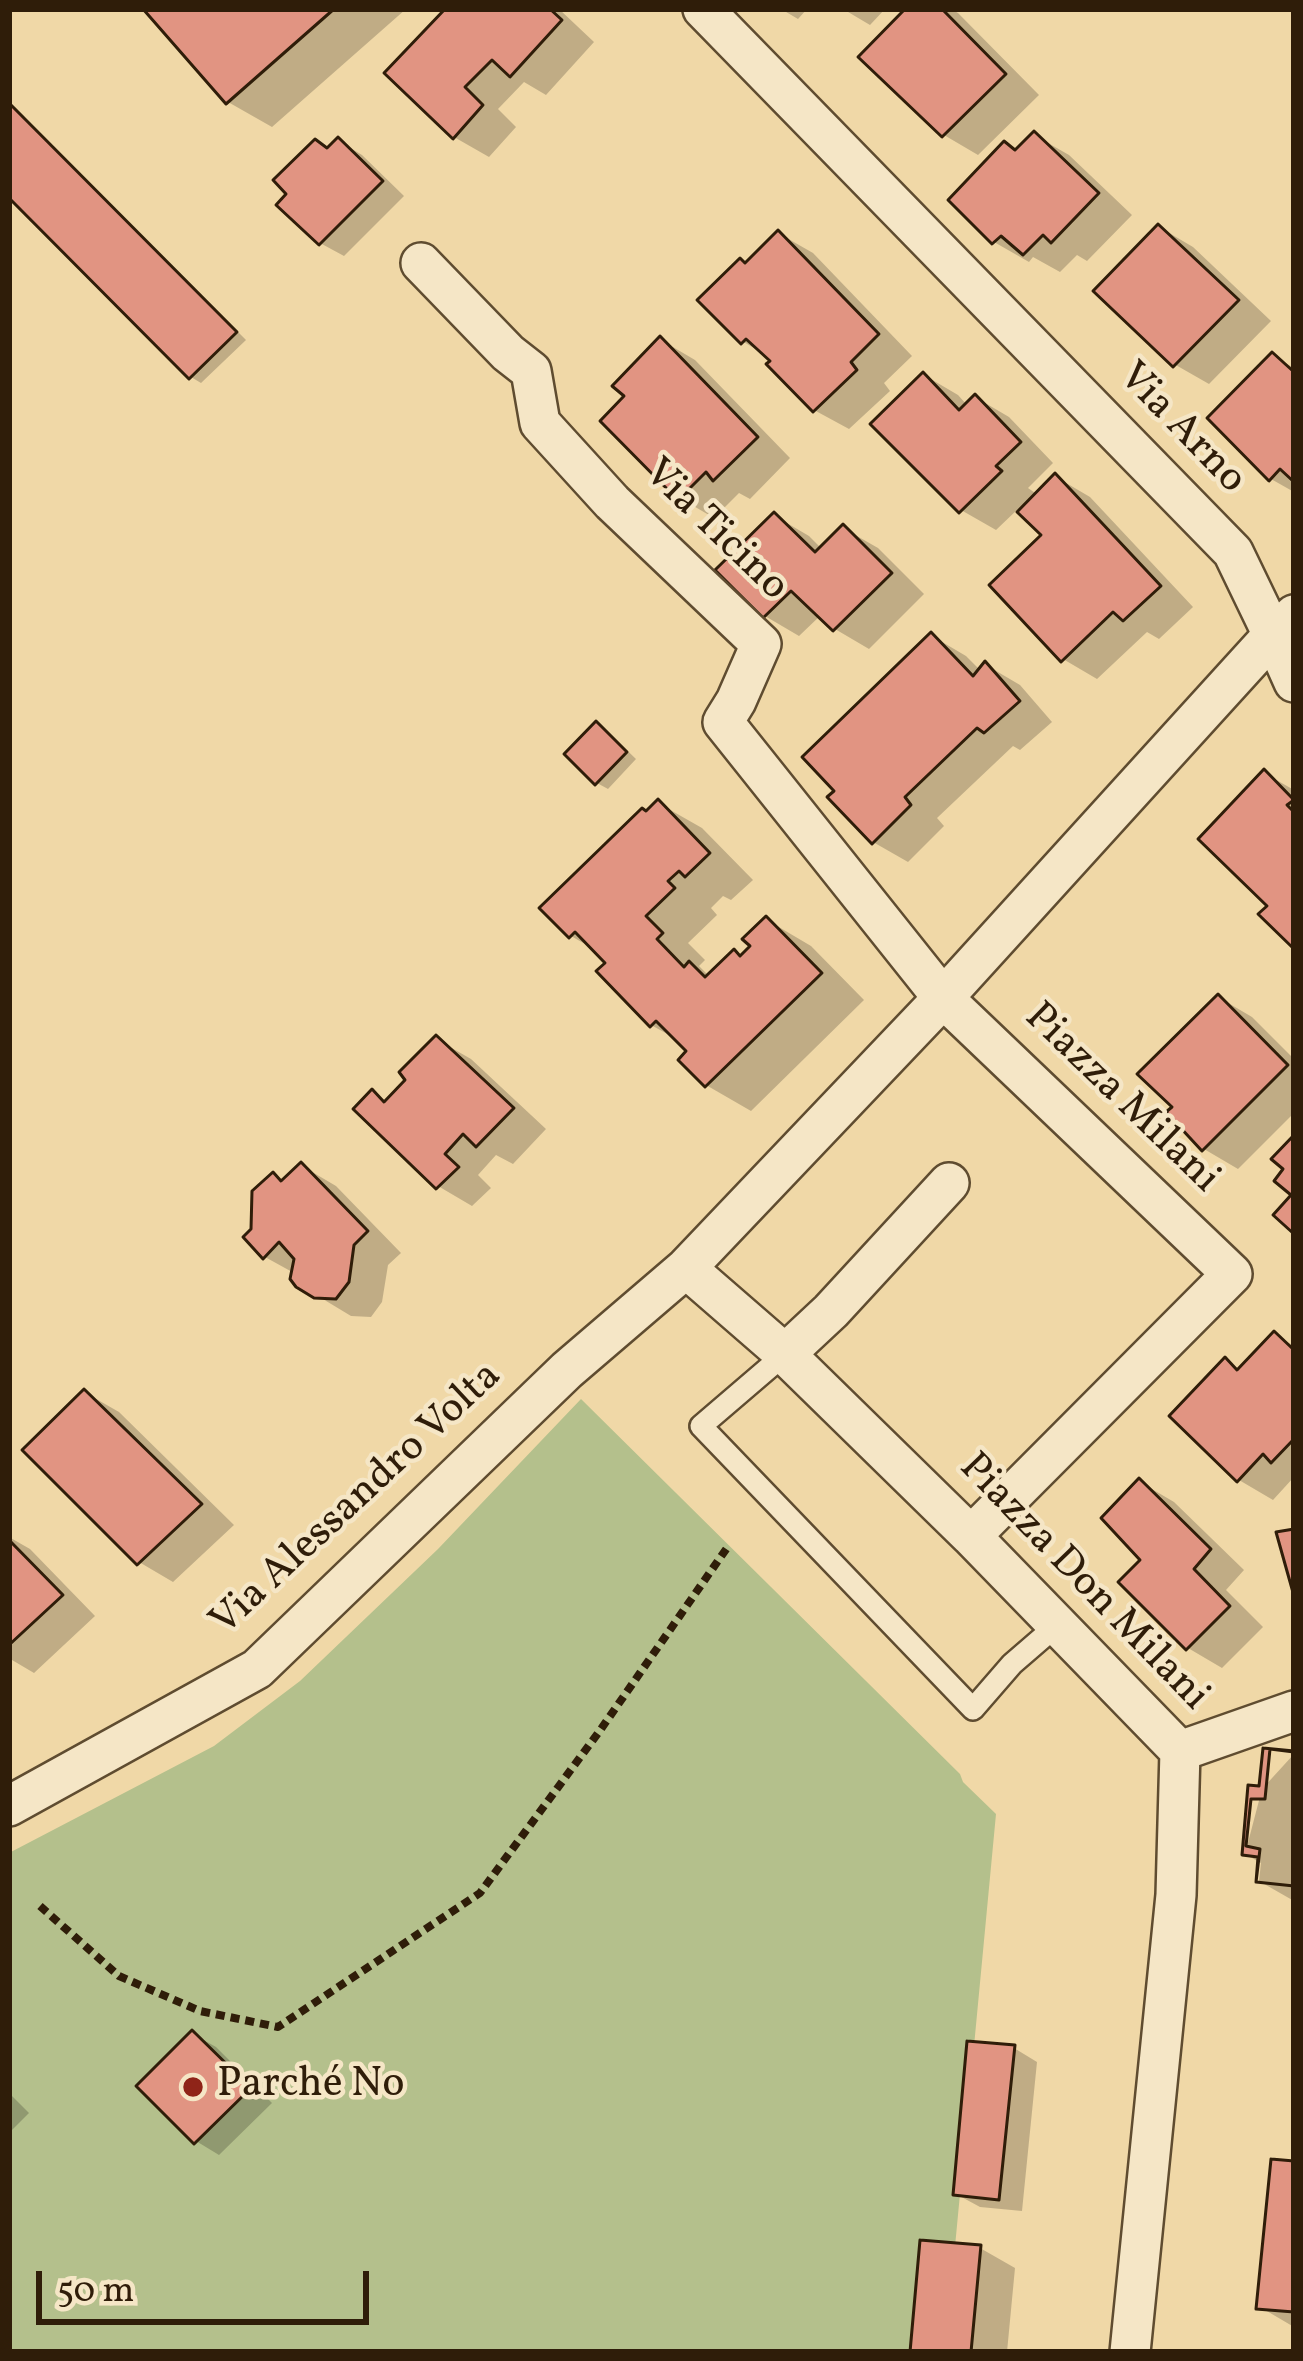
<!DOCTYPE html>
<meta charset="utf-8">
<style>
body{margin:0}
#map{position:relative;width:1303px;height:2361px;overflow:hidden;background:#f0d8a7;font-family:Vollkorn,serif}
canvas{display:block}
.frame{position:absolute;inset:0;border:12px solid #2f1d09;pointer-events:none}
.scale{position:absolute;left:36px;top:2271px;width:333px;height:54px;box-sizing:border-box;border:6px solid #2f1d09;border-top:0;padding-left:15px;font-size:36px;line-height:42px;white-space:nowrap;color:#2f1d09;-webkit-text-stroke:9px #f5e6c6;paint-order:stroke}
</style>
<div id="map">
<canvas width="1303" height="2361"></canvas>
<div class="frame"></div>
<div class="scale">50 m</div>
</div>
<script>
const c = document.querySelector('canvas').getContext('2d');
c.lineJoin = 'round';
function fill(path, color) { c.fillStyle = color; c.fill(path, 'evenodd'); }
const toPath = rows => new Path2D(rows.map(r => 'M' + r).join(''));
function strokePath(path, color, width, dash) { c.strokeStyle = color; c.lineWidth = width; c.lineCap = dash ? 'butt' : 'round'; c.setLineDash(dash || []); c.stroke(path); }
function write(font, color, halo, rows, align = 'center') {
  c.font = font + ' Vollkorn,serif'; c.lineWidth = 9; c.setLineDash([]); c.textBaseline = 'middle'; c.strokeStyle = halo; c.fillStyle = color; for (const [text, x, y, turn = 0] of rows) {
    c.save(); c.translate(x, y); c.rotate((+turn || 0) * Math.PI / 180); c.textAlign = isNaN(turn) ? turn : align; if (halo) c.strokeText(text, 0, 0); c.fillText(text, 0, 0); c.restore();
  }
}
fill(toPath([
 [581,1399,960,1774,963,1782,996,1814,945,2352,9,2352,9,1853,214,1746,300,1681,438,1549]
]), '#b4c08c');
fill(toPath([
 [147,9,406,9,272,127,228,102],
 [449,9,559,9,594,42,546,95,524,82,498,109,516,127,489,157,454,137],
 [781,9,807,9,798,19],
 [843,9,885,9,870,25],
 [909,9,951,9,958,13,1039,95,978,155,944,135],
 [9,102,246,340,201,383,191,377,9,194],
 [1034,135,1069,155,1132,215,1087,261,1077,255,1060,272,1033,257,1029,262,994,242,1017,152],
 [339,141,362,155,404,196,344,256,320,243,329,150],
 [1159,227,1193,247,1271,321,1209,384,1174,364],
 [778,233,813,253,912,356,884,383,890,391,849,429,814,410,771,358,742,341,746,266],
 [661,340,695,360,790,458,750,499,739,493,714,518,680,498,628,396],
 [1273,356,1294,368,1294,492,1271,479,1211,418],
 [924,375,958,395,967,405,975,397,1009,417,1053,463,1028,488,1038,495,1056,477,1090,497,1193,607,1159,639,1147,632,1097,679,1063,659,1045,534,1018,509,996,530,961,510],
 [775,516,809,536,822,549,843,528,878,548,924,594,869,649,835,629,821,615,799,636,765,616],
 [932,636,966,656,981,671,986,665,1020,685,1052,722,1020,750,1013,746,937,818,944,826,908,862,873,842],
 [596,724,607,731,636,759,608,789,597,783,568,754],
 [1264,773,1294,790,1294,945],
 [658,803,702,828,753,880,731,900,723,896,711,908,717,915,688,943,705,960,699,966,710,977,742,958,754,946,767,920,811,946,864,1000,751,1111,706,1085,690,1051,680,1041,651,1025,609,963,599,952,571,936,647,814],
 [1218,997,1252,1017,1294,1059,1294,1113,1238,1169,1204,1149,1176,1107],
 [436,1039,471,1059,546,1129,513,1164,496,1155,478,1175,491,1188,472,1206,438,1186,372,1093,388,1102,409,1080],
 [302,1166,336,1186,401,1253,388,1265,382,1302,371,1317,351,1316,298,1284,294,1273,265,1257,247,1237,274,1176,285,1182],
 [1274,1334,1294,1346,1294,1477,1273,1500,1239,1480,1226,1361,1241,1370],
 [84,1392,119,1412,234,1525,173,1582,139,1562],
 [1140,1482,1174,1502,1244,1570,1226,1590,1263,1627,1222,1668,1188,1648,1144,1560],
 [9,1537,30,1549,95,1616,34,1673,12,1660,9,1662],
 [1294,1754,1294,1901,1259,1881,1261,1863,1245,1854,1262,1789],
 [193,2034,216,2047,272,2103,219,2155,196,2141],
 [1014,2048,1037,2062,1022,2211,980,2207,956,2194],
 [9,2093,29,2113,9,2133],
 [1294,2164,1294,2309,1292,2309,1294,2327,1260,2307],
 [980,2248,1015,2268,1007,2352,913,2352]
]), '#0003');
const building = toPath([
 [143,9,334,9,226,104,143,9],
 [445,9,550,9,562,20,510,77,492,60,465,87,483,105,453,139,384,73,445,9],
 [905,9,942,9,1006,74,942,137,858,57,905,9],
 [9,103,237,332,189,379,9,198,9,103],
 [1034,131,1099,193,1051,243,1043,235,1023,255,1001,236,992,244,948,200,1004,141,1015,150,1034,131],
 [338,137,383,181,319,245,276,205,286,194,273,180,315,139,327,148,338,137],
 [1158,224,1239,300,1173,367,1093,291,1158,224],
 [778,230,879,334,851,362,857,370,813,412,766,364,770,361,746,339,741,344,697,300,740,258,745,263,778,230],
 [660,336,758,437,713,481,706,472,678,500,600,421,624,396,612,386,660,336],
 [1272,352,1294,372,1294,482,1280,469,1269,481,1207,418,1272,352],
 [923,372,959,410,975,394,1021,442,996,466,1002,471,959,513,870,424,923,372],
 [1055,473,1161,586,1123,621,1113,612,1061,662,989,585,1041,535,1017,512,1055,473],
 [774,512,815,552,843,524,892,573,833,631,791,591,763,618,715,570,774,512],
 [931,632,973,676,985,661,1020,701,984,733,977,728,905,797,911,805,872,844,827,797,834,791,802,757,931,632],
 [596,721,627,752,595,785,564,754,596,721],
 [1264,769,1294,800,1287,805,1294,812,1294,949,1258,914,1267,906,1198,839,1264,769],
 [658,799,710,853,685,877,679,871,668,881,675,888,646,916,663,933,657,939,684,967,689,961,705,977,734,949,740,956,750,946,742,939,766,916,822,973,705,1087,678,1060,686,1051,656,1021,650,1027,596,971,605,963,575,932,569,938,539,908,642,808,646,811,658,799],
 [1218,994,1288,1065,1202,1151,1166,1112,1172,1107,1137,1074,1218,994],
 [436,1035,514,1108,476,1147,463,1134,445,1154,459,1167,436,1189,353,1109,372,1089,384,1102,405,1080,399,1072,436,1035],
 [1294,1135,1294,1234,1273,1215,1291,1195,1274,1181,1283,1169,1271,1159,1294,1135],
 [301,1162,368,1231,354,1245,349,1282,336,1299,314,1298,296,1287,290,1279,294,1259,279,1242,263,1259,243,1237,251,1229,252,1191,273,1172,281,1181,301,1162],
 [1274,1331,1294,1350,1294,1439,1271,1463,1263,1454,1237,1482,1169,1416,1225,1357,1237,1370,1274,1331],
 [84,1389,202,1504,137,1565,22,1450,84,1389],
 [1139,1478,1211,1549,1194,1569,1230,1606,1186,1650,1118,1582,1140,1560,1101,1518,1139,1478],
 [1294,1529,1294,1596,1276,1532,1294,1529],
 [9,1540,63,1595,9,1645,9,1540],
 [1263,1748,1294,1751,1294,1886,1256,1882,1258,1857,1242,1855,1248,1785,1259,1786,1263,1748],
 [1270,1749,1294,1752,1294,1886,1256,1882,1260,1849,1246,1846,1251,1799,1265,1799,1270,1749],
 [192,2030,251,2088,194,2144,136,2086,192,2030],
 [967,2041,1015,2045,999,2200,953,2195,967,2041],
 [1271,2159,1294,2161,1294,2312,1256,2309,1271,2159],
 [920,2240,981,2245,971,2352,910,2352,920,2240]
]);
fill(building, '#e19482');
strokePath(building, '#2f1d09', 3);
const lane = toPath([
 [785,1354,701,1426,973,1709,1012,1664,1056,1626]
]);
const street = toPath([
 [421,263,508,353,531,371,540,423,612,502,761,644,736,701,723,722,943,998,1232,1274,971,1536],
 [1294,615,1273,635,1294,682],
 [686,1268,785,1354,971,1536,1180,1751,1176,1895,1130,2352],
 [785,1354,831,1311,949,1183],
 [1180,1751,1294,1711],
 [9,1806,257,1669,567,1370,686,1268,943,998,1273,635,1233,552,703,9]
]);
strokePath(lane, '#5f4c30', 26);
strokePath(street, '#5f4c30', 44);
strokePath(toPath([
 [40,1906,119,1976,200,2011,278,2027,480,1893,601,1729,729,1545]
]), '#2f1d09', 8, [9, 6]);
strokePath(lane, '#f5e6c6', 21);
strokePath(street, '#f5e6c6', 39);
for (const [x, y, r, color] of [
 [193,2087,12,"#8f2418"]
]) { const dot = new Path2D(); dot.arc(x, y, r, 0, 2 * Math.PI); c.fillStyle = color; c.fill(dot); strokePath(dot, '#f5e6c6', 4.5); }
write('42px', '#2f1d09', '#f5e6c6', [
 ["Via Arno",1180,430,46],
 ["Via Ticino",714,532,44],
 ["Piazza Milani",1120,1100,44],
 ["Via Alessandro Volta",358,1501,-43],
 ["Piazza Don Milani",1082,1584,46]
]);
write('42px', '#2f1d09', '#f5e6c6', [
 ["Parché No",217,2087]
], 'left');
</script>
